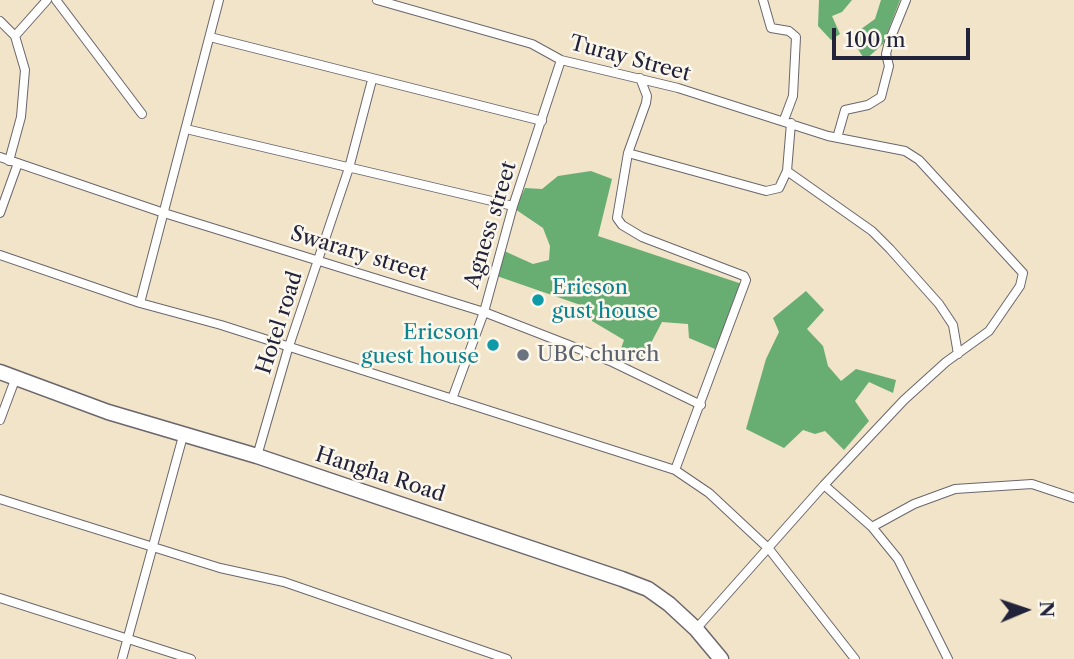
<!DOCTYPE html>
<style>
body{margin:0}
#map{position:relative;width:1074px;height:659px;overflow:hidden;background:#f1e4c8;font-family:"Libre Caslon Text",serif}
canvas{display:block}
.north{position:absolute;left:990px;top:575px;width:70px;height:70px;-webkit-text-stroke:5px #fbf7ec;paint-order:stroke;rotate:88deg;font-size:19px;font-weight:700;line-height:28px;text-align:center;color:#22223b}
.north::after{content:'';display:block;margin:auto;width:24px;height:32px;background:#22223b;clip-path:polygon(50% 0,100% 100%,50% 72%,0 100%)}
.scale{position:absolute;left:832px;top:28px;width:138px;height:32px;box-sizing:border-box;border:4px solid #22223b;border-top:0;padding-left:9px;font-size:21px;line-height:24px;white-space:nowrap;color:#22223b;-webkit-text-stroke:5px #fbf7ec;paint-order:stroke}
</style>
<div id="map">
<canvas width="1074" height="659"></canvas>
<div class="north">N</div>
<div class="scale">100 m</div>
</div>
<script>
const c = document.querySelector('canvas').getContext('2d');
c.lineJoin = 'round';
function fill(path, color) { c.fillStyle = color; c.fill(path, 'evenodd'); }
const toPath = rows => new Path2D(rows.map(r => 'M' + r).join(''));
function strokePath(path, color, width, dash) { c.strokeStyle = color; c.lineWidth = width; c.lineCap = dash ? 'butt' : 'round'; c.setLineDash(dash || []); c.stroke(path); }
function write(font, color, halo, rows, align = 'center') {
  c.font = font + ' "Libre Caslon Text",serif'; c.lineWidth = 5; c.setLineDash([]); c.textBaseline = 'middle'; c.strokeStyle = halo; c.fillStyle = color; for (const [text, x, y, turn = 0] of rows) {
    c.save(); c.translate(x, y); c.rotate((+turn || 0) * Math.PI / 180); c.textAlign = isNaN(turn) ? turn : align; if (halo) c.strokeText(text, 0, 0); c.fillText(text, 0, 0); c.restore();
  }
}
fill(toPath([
 [819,0,852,0,842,12,832,16,840,34,831,40,818,26],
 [881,0,900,0,883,44,865,60,850,37,875,19],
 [591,171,612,179,598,236,742,284,715,349,689,338,688,324,662,322,642,360,618,357,624,340,592,321,592,309,494,275,502,250,533,264,549,260,550,246,543,228,515,209,525,188,542,189,558,176],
 [806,291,824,310,807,329,823,346,828,366,841,381,856,369,896,380,893,393,869,382,855,401,869,421,844,450,825,431,815,434,803,430,784,448,746,429,766,359,779,332,773,318]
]), '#68ad72');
const street = toPath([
 [56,0,142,114],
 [377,0,532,44,561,60,678,88,828,136,905,151,919,160,1023,273,1020,286,989,331,946,362,904,400,824,485],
 [763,0,771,28,789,31,796,37,793,96,784,120],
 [0,21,15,36,25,70,21,117,9,161],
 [15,36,47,0],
 [210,37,542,121],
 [640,78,647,96,646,103,628,153,617,218,622,225,642,237,744,276,746,280,675,470],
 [791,123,787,171,872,231,890,249,939,304,953,325,958,354],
 [186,129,513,206],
 [837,138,845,110,868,105,881,97,889,66,886,54,889,42,906,0],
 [628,153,766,191,779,188,787,171],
 [0,157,164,213,484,312,610,361,701,405],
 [0,213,18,163],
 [0,255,140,303,221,325,675,470,709,493,769,549,855,659],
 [140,303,219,0],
 [452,399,484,312,513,206,561,60],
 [0,420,16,377],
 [257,456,288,349,349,168,372,80],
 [0,499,220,568,284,582,507,659],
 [872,527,898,559,948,659],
 [0,598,191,659],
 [696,629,824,485,872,527,914,504,955,489,1032,484,1074,498],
 [122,659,183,436]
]);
const highway = toPath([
 [0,372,108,412,257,456,622,579,648,589,669,604,696,629,721,659]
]);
strokePath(street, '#6a666c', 10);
strokePath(highway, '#6a666c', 17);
strokePath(street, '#fff', 8);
strokePath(highway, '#fff', 14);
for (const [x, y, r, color] of [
 [538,300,7,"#0f9aa8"],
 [493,345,7,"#0f9aa8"],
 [523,355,7,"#6b7280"]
]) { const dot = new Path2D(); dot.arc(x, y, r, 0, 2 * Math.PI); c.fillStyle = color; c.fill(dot); strokePath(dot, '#fbf7ec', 2.5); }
write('21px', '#22223b', '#fbf7ec', [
 ["Turay Street",630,59,15],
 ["Agness street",491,225,-73],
 ["Swarary street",359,254,17],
 ["Hotel road",280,323,-72],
 ["Hangha Road",380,475,18]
]);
write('21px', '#0d838f', '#fbf7ec', [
 ["Ericson",552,288],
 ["gust house",552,312],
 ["Ericson",479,333,"right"],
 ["guest house",479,357,"right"]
], 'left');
write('21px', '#5b616d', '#fbf7ec', [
 ["UBC church",537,355]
], 'left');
</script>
